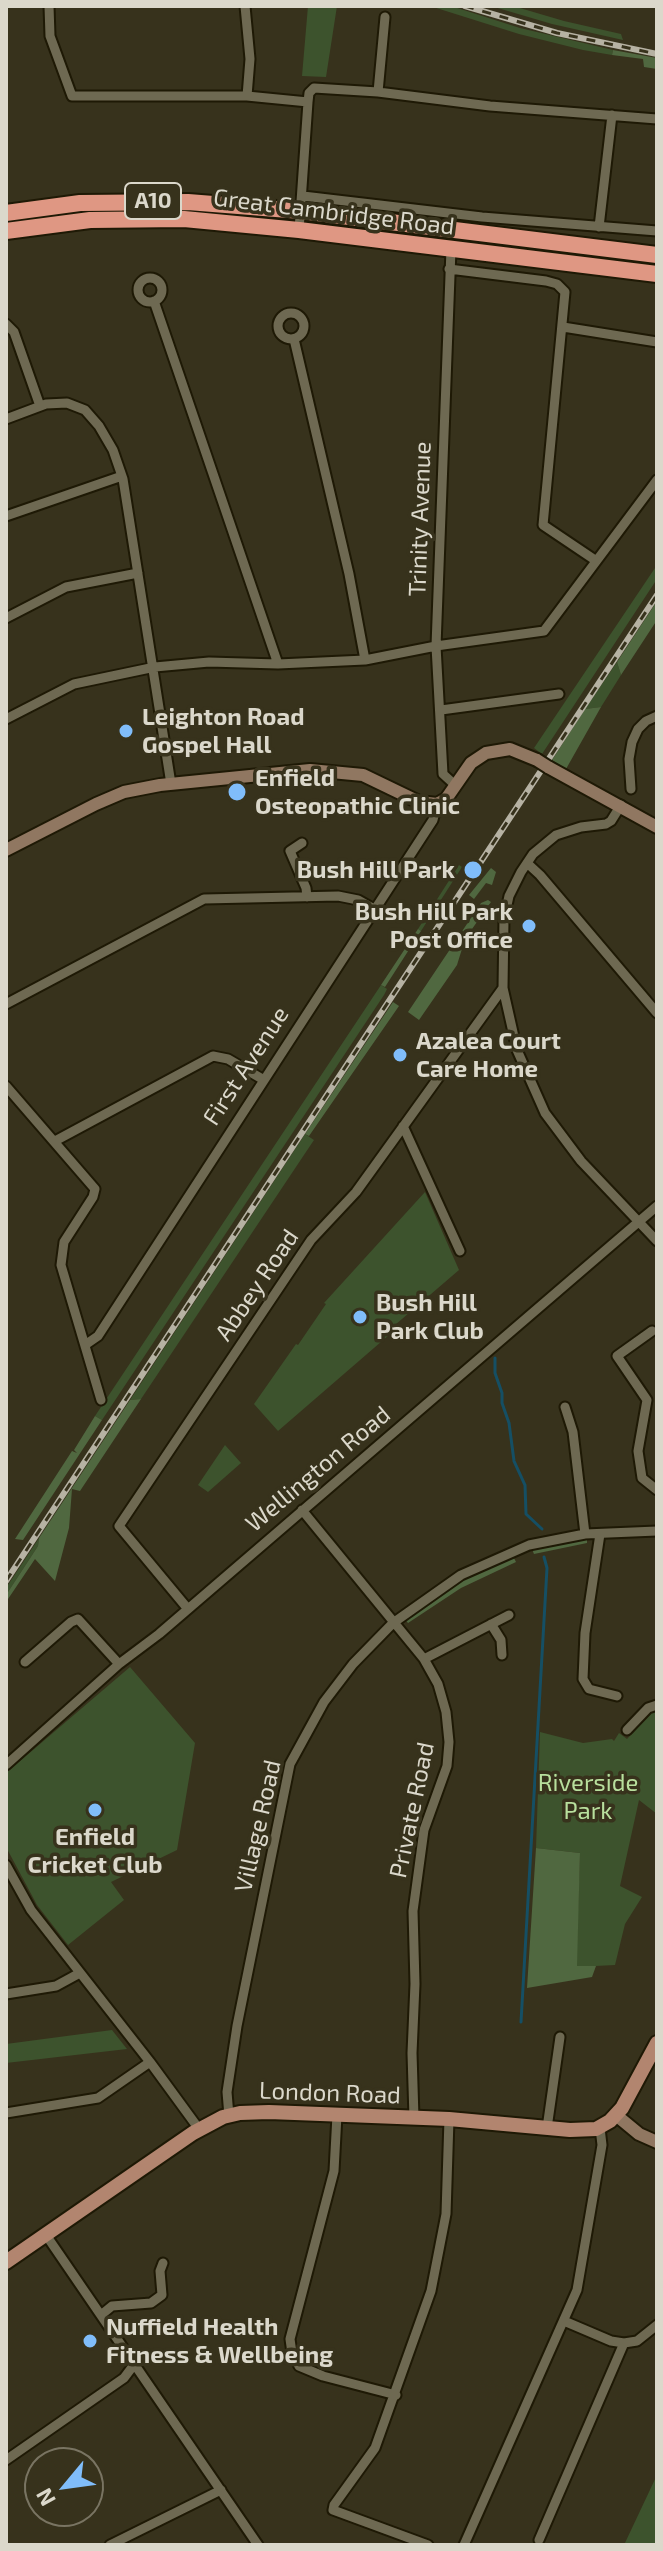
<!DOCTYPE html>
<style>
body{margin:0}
#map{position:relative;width:663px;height:2551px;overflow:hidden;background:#37321c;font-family:"Exo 2",sans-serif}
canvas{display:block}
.frame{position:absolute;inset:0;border:8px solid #dbd8cb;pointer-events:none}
.north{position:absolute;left:24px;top:2447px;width:80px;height:80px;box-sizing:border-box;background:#37321c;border:2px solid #797462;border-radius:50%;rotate:241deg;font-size:22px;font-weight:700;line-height:32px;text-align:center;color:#dbd8cb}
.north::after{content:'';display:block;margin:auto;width:28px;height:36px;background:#80bdfa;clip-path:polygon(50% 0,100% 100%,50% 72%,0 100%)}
</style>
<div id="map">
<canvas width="663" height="2551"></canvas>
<div class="frame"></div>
<div class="north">N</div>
</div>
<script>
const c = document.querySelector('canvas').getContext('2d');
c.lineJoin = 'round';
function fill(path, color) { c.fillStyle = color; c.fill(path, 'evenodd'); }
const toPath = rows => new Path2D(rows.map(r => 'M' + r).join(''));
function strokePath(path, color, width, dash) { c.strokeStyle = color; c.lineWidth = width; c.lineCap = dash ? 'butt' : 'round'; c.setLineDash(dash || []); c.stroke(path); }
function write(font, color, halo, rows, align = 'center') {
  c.font = font + ' "Exo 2",sans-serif'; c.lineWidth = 7; c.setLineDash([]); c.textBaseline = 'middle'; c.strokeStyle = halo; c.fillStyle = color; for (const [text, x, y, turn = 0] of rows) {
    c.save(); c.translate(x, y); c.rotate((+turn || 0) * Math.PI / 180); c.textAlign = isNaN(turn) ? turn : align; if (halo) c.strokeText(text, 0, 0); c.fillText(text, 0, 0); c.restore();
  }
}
fill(toPath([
 [308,6,337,6,326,77,302,76],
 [430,6,451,6,520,28,613,50,612,55,583,50,519,34],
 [491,6,513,6,564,21,621,34,623,40,552,24],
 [657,565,657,579,542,754,534,748],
 [617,662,621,675,601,707,585,709],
 [459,865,462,867,421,931,418,929],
 [381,985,387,989,384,995,102,1420,95,1416],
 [305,1134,314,1140,141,1399,130,1400],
 [425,1192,459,1270,388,1331,389,1335,278,1431,254,1404,296,1344,298,1345,326,1304,324,1303],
 [225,1445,241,1463,208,1492,198,1485],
 [39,1538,38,1546,6,1595,6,1588],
 [130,1667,195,1743,177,1850,111,1882,124,1900,68,1945,37,1905,6,1847,6,1773],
 [653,1711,657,1714,657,1814,639,1800,620,1886,642,1897,625,1924,615,1965,576,1967,580,1853,536,1848,540,1732,583,1743,612,1739,614,1741,619,1733,627,1739],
 [112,2030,127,2049,6,2063,6,2044],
 [657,2475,657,2545,624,2545]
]), '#3d532d');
fill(toPath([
 [613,50,657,58,657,69,644,67,643,59,612,55],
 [657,601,657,620,621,675,617,662],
 [601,707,566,769,552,760,585,709],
 [491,868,496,872,492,885,486,883,474,899,469,895],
 [488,900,491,902,465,939,457,965,419,1020,408,1012,481,903],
 [418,929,421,931,385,987,381,985],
 [393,1002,399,1006,309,1136,305,1134],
 [141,1399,80,1491,72,1489,69,1528,55,1581,35,1559,6,1602,6,1595,38,1546,39,1538,130,1400],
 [95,1416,102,1420,23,1540,15,1539,72,1451,77,1453,74,1450],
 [587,1538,587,1543,534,1554,532,1549],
 [513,1556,516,1562,461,1588,408,1623,404,1618,458,1582],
 [536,1848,580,1853,577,1966,596,1966,592,1977,527,1988]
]), '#506840');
strokePath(toPath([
 [495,1358,495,1373,502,1393,502,1403,509,1423,514,1461,525,1485,526,1514,542,1529],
 [521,2022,547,1568,544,1557]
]), '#154f64', 3);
const street = toPath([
 [49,6,50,36,72,96,247,96,308,102],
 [245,6,250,59,247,96],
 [378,92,385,17],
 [303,196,482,217,657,231],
 [599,227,612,115],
 [299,230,308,102,309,93,314,88,378,92,490,106,657,119],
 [451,249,436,646,443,774,455,785],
 [449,269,546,281,557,284,565,292,543,525,595,560],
 '138 290a12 12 0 1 1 24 0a12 12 0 1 1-24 0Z',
 [154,301,278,664],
 '278 326a13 13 0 1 1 26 0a13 13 0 1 1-26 0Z',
 [6,324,14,332,40,406],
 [563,327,657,342],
 [294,339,349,574,365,660],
 [6,419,46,404,67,403,85,410,99,426,113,450,123,479,171,784],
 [6,516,122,476],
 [6,618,66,587,138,573],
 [441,710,559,694],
 [6,719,74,684,155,667,209,662,278,664,365,660,436,646,544,631,657,480],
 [631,789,629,759,632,742,638,729,646,721,657,716],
 [621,805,611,821,606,824,581,827,556,835,533,854,521,872,509,896,504,919,503,988,517,1050,545,1113,581,1161,657,1241],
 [302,843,290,851,306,888,307,897],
 [527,863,540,875,657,1013],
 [6,1004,204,899,338,896,358,900,374,909],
 [6,1086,95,1189,93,1197,64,1242,61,1265,101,1400],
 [403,1126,460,1251],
 [55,1141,213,1056,228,1059,264,1080],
 [652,1331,617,1356,647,1400,638,1451,642,1478,657,1490],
 [85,1345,98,1336,433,820,437,804],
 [565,1407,573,1432,585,1534],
 [302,1510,424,1659,438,1684,446,1712,449,1742,447,1766,424,1830,413,1911,415,1984,412,2053,414,2118],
 [600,1534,585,1633,583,1679,589,1689,617,1696],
 [188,1609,119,1526,311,1240,356,1192,503,988],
 [491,1624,501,1640,502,1655],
 [424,1659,509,1615],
 [25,1662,71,1622,78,1619,119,1664],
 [627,1730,648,1708,657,1705],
 [6,1765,119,1664,159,1634,657,1206],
 [6,1865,31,1910,150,2062,199,2129],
 [6,1994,56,1986,78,1974],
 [6,2113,98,2098,150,2062],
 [337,2115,334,2171,290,2339,292,2353,299,2366,323,2376,396,2395],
 [229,2116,227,2092,237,2026,290,1764,324,1702,353,1664,393,1623,461,1575,529,1545,585,1534,657,1531],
 [547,2128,560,2037],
 [46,2235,258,2545],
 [101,2315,112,2306,151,2303,162,2295,160,2271,163,2263],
 [624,2343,637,2341,657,2325],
 [6,2460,124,2378,133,2366],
 [539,2540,624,2343,611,2341,564,2321],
 [110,2545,221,2490],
 [428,2545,333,2510,334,2505,375,2448,431,2291,446,2214,449,2119],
 [464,2545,577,2290,602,2145,600,2128]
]);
const secondary = toPath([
 [548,767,657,827],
 [6,850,96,804,124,792,160,785,310,770,363,775,419,802,437,804,446,799,471,763,486,753,510,749,537,760],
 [616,2115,639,2134,657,2142]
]);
const primary = toPath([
 [6,2262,193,2133,223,2117,240,2113,269,2112,449,2119,570,2130,596,2129,610,2121,622,2108,657,2043]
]);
const highway = toPath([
 [6,213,80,203,188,202,301,211,657,255],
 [6,231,90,220,184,219,299,230,657,274]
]);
strokePath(street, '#1e1905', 13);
strokePath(secondary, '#1e1905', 16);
strokePath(primary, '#1e1905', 18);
strokePath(highway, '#1e1905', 20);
strokePath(street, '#6e6952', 9);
strokePath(secondary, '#907761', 12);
strokePath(primary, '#b2856f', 14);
strokePath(highway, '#df9783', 16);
const rail = toPath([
 [465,6,557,33,657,54],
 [6,1581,657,595]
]);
strokePath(rail, '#b6b2a3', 6);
strokePath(rail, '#37321c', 3, [9]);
const secondaryBridge = toPath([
 [537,760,548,767]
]);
strokePath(secondaryBridge, '#1e1905', 16, []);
strokePath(secondaryBridge, '#907761', 12);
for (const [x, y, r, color] of [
 [126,731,8,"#80bdfa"],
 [237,792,10,"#80bdfa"],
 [473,870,10,"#80bdfa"],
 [529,926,8,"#80bdfa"],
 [400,1055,8,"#80bdfa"],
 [360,1317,8,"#80bdfa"],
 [95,1810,8,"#80bdfa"],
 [90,2341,8,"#80bdfa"]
]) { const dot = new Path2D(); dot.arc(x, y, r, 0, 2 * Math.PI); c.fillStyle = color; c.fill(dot); strokePath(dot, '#37321c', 3); }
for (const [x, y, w] of [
 [153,201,56]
]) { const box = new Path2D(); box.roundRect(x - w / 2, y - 18, w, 36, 6); c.fillStyle = '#37321c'; c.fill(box); strokePath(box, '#dbd8cb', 2); }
write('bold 22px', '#dbd8cb', null, [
 ["A10",153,201]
]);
write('24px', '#dbd8cb', '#37321c', [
 ["Great Cambridge Road",334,212,7],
 ["Trinity Avenue",420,519,-88],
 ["First Avenue",246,1066,-57],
 ["Abbey Road",257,1285,-56],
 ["Wellington Road",318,1469,-40],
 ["Private Road",412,1810,-78],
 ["Village Road",258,1826,-77],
 ["London Road",330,2093,2]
]);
write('bold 24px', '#dbd8cb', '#37321c', [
 ["Leighton Road",142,717],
 ["Gospel Hall",142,745],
 ["Enfield",255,778],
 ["Osteopathic Clinic",255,806],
 ["Bush Hill Park",455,870,"right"],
 ["Bush Hill Park",513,912,"right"],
 ["Post Office",513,940,"right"],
 ["Azalea Court",416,1041],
 ["Care Home",416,1069],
 ["Bush Hill",376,1303],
 ["Park Club",376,1331],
 ["Enfield",95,1837,"center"],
 ["Cricket Club",95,1865,"center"],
 ["Nuffield Health",106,2327],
 ["Fitness & Wellbeing",106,2355]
], 'left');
write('24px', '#b8df9d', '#37321c', [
 ["Riverside",588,1783],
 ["Park",588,1811]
]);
</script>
